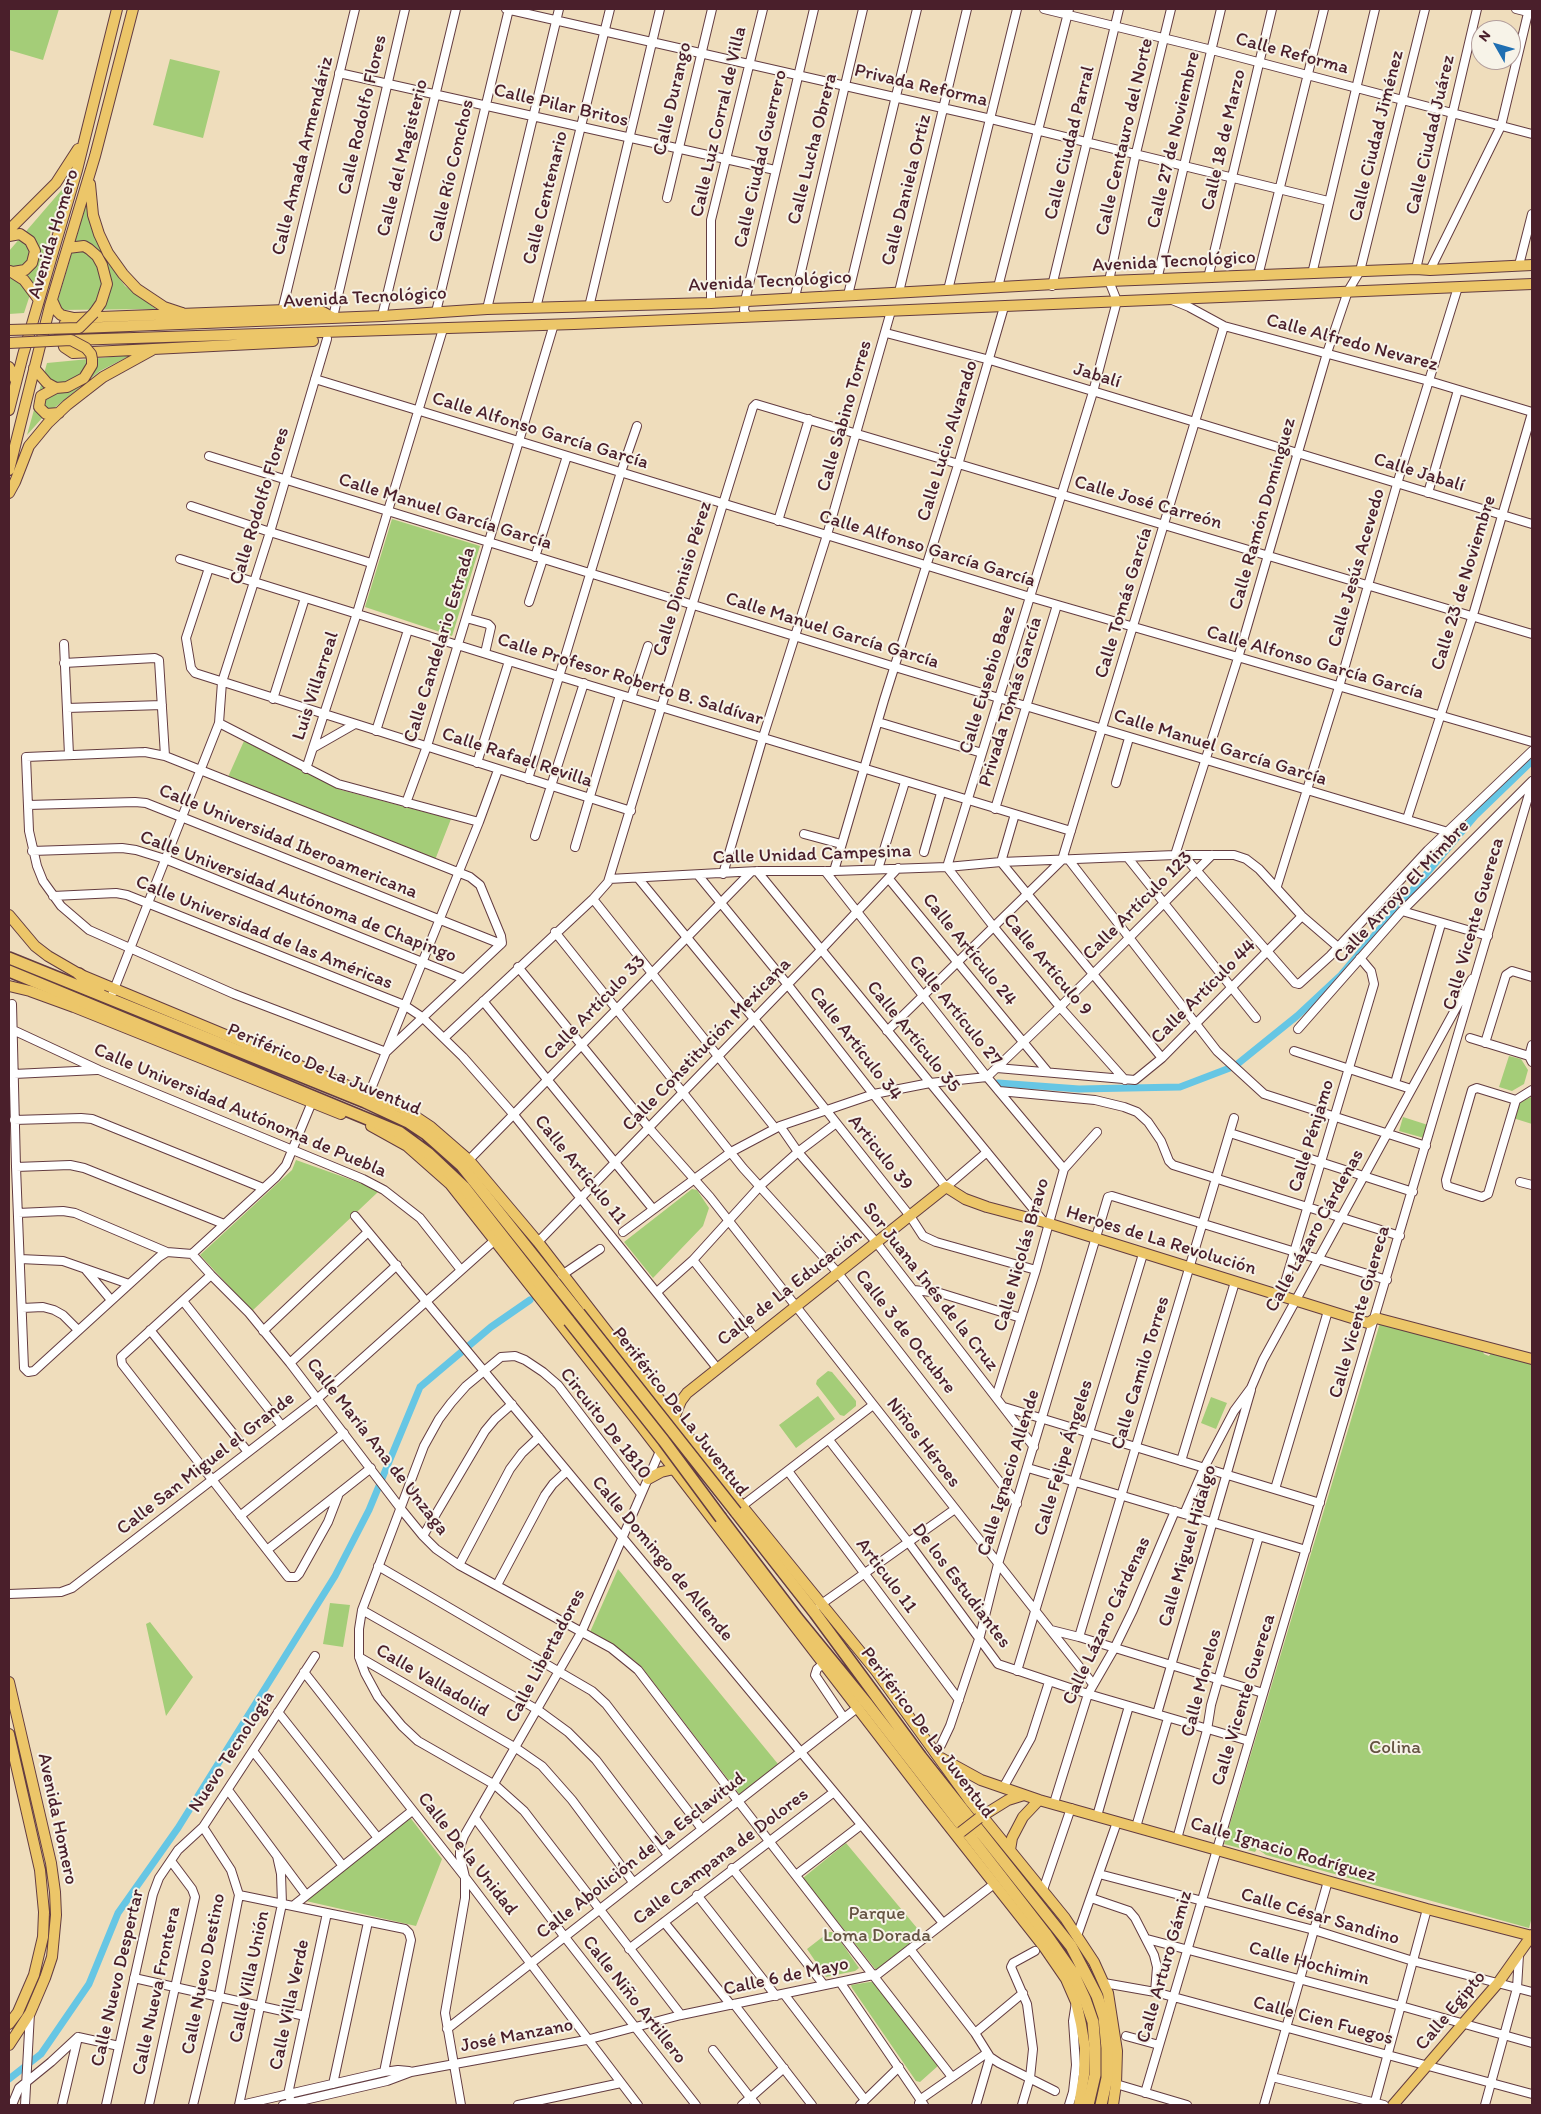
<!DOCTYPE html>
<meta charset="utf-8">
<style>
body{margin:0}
#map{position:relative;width:1541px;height:2114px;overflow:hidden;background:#efddbc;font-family:Itim,sans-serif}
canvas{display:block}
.frame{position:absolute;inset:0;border:10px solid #4a1f2b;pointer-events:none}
.north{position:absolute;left:1471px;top:20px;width:50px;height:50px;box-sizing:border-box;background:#f7f3e8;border:1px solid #b29e9c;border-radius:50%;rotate:308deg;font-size:14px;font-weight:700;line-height:20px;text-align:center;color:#4a1f2b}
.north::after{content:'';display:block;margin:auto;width:18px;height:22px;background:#1f6fb2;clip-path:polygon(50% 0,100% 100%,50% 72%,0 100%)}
</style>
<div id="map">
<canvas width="1541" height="2114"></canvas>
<div class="frame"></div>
<div class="north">N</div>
</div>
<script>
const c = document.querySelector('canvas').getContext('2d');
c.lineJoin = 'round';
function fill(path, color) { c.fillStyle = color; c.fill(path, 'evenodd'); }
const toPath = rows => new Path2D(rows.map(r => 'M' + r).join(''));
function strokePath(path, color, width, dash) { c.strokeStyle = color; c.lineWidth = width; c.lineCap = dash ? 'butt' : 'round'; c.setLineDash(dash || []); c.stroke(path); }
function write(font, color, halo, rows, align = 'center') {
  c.font = font + ' Itim,sans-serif'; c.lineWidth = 4; c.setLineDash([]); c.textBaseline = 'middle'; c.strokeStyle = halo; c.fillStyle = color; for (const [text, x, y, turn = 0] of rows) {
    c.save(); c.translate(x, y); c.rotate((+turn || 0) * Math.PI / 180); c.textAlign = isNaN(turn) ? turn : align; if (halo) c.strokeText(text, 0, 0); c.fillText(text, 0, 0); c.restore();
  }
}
fill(toPath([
 [9,9,59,9,43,60,9,50],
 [170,59,220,71,203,138,153,125],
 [66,185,24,313,9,314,9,251],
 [87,201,91,224,109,264,125,286,156,309,55,310],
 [131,355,100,371,43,417,27,435,47,363],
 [392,519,480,546,452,636,365,607],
 [244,741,341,790,451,819,435,860,228,777],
 [1509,1056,1521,1059,1528,1070,1524,1084,1512,1091,1499,1087],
 [1531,1097,1532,1124,1513,1118,1519,1103],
 [1403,1117,1428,1125,1424,1138,1399,1131],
 [296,1160,366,1185,378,1192,252,1311,200,1255,292,1170],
 [692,1189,697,1190,709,1208,703,1226,653,1278,624,1242],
 [1380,1323,1483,1352,1484,1354,1489,1356,1491,1353,1532,1364,1532,1917,1529,1928,1266,1855,1259,1850,1257,1849,1255,1852,1224,1844],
 [828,1371,832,1372,856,1401,856,1406,844,1416,840,1415,816,1384,817,1380],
 [818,1396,835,1419,796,1448,779,1425],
 [1211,1397,1227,1403,1216,1429,1201,1423],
 [618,1569,778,1764,740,1795,641,1666,634,1660,590,1632],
 [330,1603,350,1605,343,1647,323,1644],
 [150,1622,193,1677,166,1716,146,1624],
 [409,1816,442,1859,416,1926,306,1901],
 [846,1843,922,1934,876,1970,803,1878],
 [829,1932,832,1932,841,1942,859,1968,855,1971,826,1977,807,1949],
 [870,1982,873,1982,939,2065,920,2082,916,2081,852,1988,851,1985]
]), '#a4cd78');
strokePath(toPath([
 [998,1083,1079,1089,1180,1087,1235,1066,1297,1016,1341,975,1475,816,1532,761],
 [9,2079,41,2054,89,1984,118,1913,178,1828,335,1576,369,1510,420,1387,491,1327,530,1300]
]), '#66c6e4', 7);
const minor = toPath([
 [506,9,991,119,1328,201],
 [1044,9,1212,50,1532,134],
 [1516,9,1532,13],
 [339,73,775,170],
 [667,198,712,9],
 [1519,265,1532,214],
 [1416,269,1477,9],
 [1430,270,1501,126,1529,9],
 [1312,274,1375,9],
 [1258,276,1324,9],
 [1208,278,1272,9],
 [1157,280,1221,9],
 [1052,286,1119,9],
 [998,287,1069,9],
 [948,290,1017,9],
 [899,292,967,9],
 [848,295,917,9],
 [795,297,863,9],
 [1172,300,1189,307,1224,326,1429,381,1532,412],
 [711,303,711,220,763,9],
 [589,307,660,9],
 [536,308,610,9],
 [487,309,559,9],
 [282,311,355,9],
 [436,312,509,9],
 [382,316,456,9],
 [747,316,744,310,745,301,814,9],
 [333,317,405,9],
 [886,333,990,360,1532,524],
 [315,379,1030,597,1532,742],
 [209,456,895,667,1448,832],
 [1428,493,1458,390],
 [191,506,270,532,371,563],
 [778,521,809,419],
 [535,557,567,456],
 [180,559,509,661,1071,831],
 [209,568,186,638,191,668,195,673,631,811],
 [529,602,543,559],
 [466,618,488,624,491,627,485,653],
 [64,644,69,755],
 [64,663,155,658,159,660,165,756],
 [631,698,648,646],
 [273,699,305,598],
 [67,708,162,705],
 [878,722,982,753],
 [219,723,338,784,479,822],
 [376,731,408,630],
 [313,748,355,724],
 [145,752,165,756,470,877,480,885,501,936,502,943,386,1052,234,994,89,930,61,906,43,881,37,866,29,831,26,757,145,752],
 [477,763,509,661],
 [306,769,357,613,443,329],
 [528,779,621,472,637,426],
 [1116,783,1129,738],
 [406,803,427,746,466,618,554,324],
 [28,805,135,802,146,803,501,944],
 [995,809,1057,605],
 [1015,814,1001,862,1162,1058],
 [1407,819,1473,615,1532,413],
 [804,834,841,844],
 [535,836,584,683],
 [575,847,620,695],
 [32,851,122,848,136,850,165,859,462,978],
 [924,852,941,793],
 [1175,855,1238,658,1327,353,1348,291,1360,271,1425,9],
 [1183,855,1295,983,1299,984,1330,956,1428,850,1532,751],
 [1128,858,1256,1018],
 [1069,860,1217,1051,1264,1094,1426,1146],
 [878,869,905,782],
 [757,871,1044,1222],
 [825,871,987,1077,1064,1169],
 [834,871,884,700,958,465,1004,307],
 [723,874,763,737,827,535,891,311],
 [698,875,788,985,946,1187,987,1152],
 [638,878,754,1019,910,1216,923,1236,936,1242,1036,1270],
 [609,879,757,871,834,871,947,867,1001,862,1175,855,1234,855,1246,859,1259,869,1302,916,1338,947],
 [889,879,1047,1071],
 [1277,886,1339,687,1397,484,1458,287],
 [53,896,116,893,127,895,404,1005,422,1017,463,1057,514,1115,717,1368],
 [593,899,775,1128],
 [1402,911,1488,936],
 [555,932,743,1168,838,1273,1017,1504],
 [518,967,649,1128,710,1197,1093,1684],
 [113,992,219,723,222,682,270,532,327,339],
 [483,1001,653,1209],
 [12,1004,16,1167,24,1368,28,1372,34,1371,159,1257,167,1252,192,1254,276,1177,286,1165,312,1102],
 [1298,1029,1402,911,1532,781],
 [9,1030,13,1030,99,1070,363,1179,384,1190,420,1218,461,1270],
 [887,1031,1062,860,1224,326],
 [444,1038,593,899,608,882,723,504,753,407,756,404,1532,634],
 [1470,1038,1529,1056],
 [1485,1043,1506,975,1512,971,1532,977],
 [1532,1045,1529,1056,1532,1062],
 [1294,1051,1411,1089],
 [997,1068,1135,1080,1162,1058,1302,916],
 [14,1074,97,1070],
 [1125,1080,1060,1007,993,926,947,867,1093,392,1117,301,1109,281,1136,153,1171,9],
 [1395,1083,1441,924],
 [999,1091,1095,1100,1124,1107,1137,1112,1148,1122,1161,1141,1169,1161,1173,1165,1400,1236],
 [369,1094,479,822,498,770],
 [1516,1100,1477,1088,1472,1090,1446,1180,1447,1186,1482,1197,1488,1194,1516,1100,1532,1090],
 [14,1120,81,1118,92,1119,263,1188],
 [780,1126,798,1152,876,1242,1034,1447],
 [1230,1133,1413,1192],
 [466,1163,751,872],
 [16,1167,70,1165,84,1168,224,1224],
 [1520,1182,1532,1185],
 [18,1213,63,1211,75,1213,167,1252],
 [355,1216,943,1923],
 [623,1232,731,1152,780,1126,874,1094,930,1083,987,1077,1060,1007,1212,855],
 [538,1242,821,950,898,868],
 [192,1254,211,1275,249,1313,290,1363,401,1509,423,1536,436,1549,459,1565,611,1648,638,1670,738,1801,952,2077],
 [20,1259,63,1261,129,1284],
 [693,1260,755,1338],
 [86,1270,111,1300],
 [211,1275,121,1357,122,1364,288,1577,296,1577,299,1574,328,1522,338,1496],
 [562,1275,600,1249],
 [914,1290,940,1293,1021,1318],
 [657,1292,693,1260,761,1185,798,1152,835,1124],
 [1281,1296,1374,984,1371,971,1360,958],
 [183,1301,282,1426],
 [22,1308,43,1307,54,1310,63,1315,78,1330],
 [150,1330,248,1452],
 [263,1331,368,1232],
 [290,1363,397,1265],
 [996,1397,1036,1270,1064,1169,1097,1132],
 [1004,1407,1320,1503],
 [829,1440,909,1543,998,1664,1088,1694,1249,1741],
 [1181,1461,1235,1282],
 [1028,1468,1306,1550],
 [788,1471,959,1700],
 [1275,1489,1328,1311],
 [641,1494,558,1385,543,1372,525,1360,515,1356,501,1357,466,1386,451,1403,439,1419,424,1446,362,1610,359,1629,359,1657,365,1673,378,1697,402,1726,418,1741,495,1785,524,1811,681,2015],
 [742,1506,873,1405],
 [1184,1514,1204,1468,1234,1411,1251,1388,1263,1360,1472,979],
 [240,1516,344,1433],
 [423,1536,485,1431,495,1419,512,1404],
 [267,1550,371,1468],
 [459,1565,510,1469,522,1453,539,1437],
 [378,1566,592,1691,606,1704,702,1829],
 [497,1585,545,1495,553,1484,567,1471],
 [9,1594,61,1592,72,1588,317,1399,495,1240],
 [820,1605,955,1509],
 [362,1610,538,1710,568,1732,596,1760,668,1855],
 [1051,1630,1079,1637,1263,1693],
 [1079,1637,1234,1118],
 [359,1657,516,1748,542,1766,572,1800,633,1882],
 [823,1664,817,1669,815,1675,844,1718],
 [1017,1671,1143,1254],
 [304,1672,465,1877,638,2105],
 [278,1712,378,1838],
 [1157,1714,1251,1390],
 [253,1751,343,1866],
 [935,1752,941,1745,950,1726,980,1636,998,1564,1108,1197,1112,1196,1387,1280],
 [1003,1788,1031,1738,1049,1682],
 [228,1790,306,1895],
 [1054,1803,1088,1694,1114,1649,1133,1610,1175,1511],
 [1097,1816,1129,1706],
 [475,1818,564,1936,696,2105],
 [1136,1827,1168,1718],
 [1177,1839,1207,1730,1211,1705,1259,1536],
 [732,1868,824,1985],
 [1099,1874,1314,1930,1413,1961,1532,1992],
 [796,1875,861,1825],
 [1043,1890,1071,1808],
 [239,1895,405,1929,409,1933,411,1940,384,2072],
 [697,1895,776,1996],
 [1091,1898,1129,1911,1135,1918,1154,1955,1157,1967,1155,1992],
 [293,1906,412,1811],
 [664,1922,731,2005],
 [1077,1936,1117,1822],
 [1147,1939,1401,2006,1532,2043],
 [629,1949,834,1792],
 [910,1949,975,2033,990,2057,999,2063,1055,2091],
 [134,1978,305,2016],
 [840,1982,924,2105],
 [1104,1983,1155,1992,1532,2094],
 [784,1994,865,2100],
 [734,2004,812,2105],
 [447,2029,857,1708],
 [975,2033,1023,1993],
 [1126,2036,1159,2045],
 [78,2037,119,2046],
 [713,2050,756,2105],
 [1272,2077,1384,2105],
 [333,2084,368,1922],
 [1116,2084,1187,2105],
 [1145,2093,1532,784],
 [919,2103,921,2099,987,2053],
 [12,2105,19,2088,51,2062,78,2037],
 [25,2105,30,2013],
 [62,2105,78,2037],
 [106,2105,153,1894,159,1878,178,1850,203,1827,315,1656],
 [149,2105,195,1897,192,1889,171,1861],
 [193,2105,219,1997,239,1895,231,1870,203,1827],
 [239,2105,282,1904,281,1874,277,1856],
 [241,2105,384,2072,398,2070,409,2071],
 [283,2105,387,2081,411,2072,586,2040,681,2015,878,1974,994,1884],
 [293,2105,288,2094,327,1913],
 [461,2105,445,2013,465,1898,465,1877,460,1856,460,1847,464,1836,582,1631,660,1451],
 [518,2105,621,2083],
 [742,2105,784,2068],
 [860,2105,899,2067],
 [976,2105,990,2057],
 [1022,2105,1030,2078,1033,2049,1027,2004,1011,1967,1013,1963,1035,1951],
 [1069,2105,1073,2092,1076,2065,1073,2021,1076,2002],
 [1264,2105,1328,1881],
 [1374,2105,1427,1909],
 [1485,2105,1517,1988,1519,1955]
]);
const major = toPath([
 [90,184,93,215,99,234,108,253,123,274,137,289,164,307,182,313],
 [9,230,56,183,78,149],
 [9,236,20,234,30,241,35,251,32,263,25,270,13,272],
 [68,248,84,246,89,249,97,256,102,265,107,284,101,303,94,313],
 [10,271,24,280,39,300],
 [52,300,57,311,61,315,74,318],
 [79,328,382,316,487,309,711,303,1109,281,1416,269,1430,270,1532,265],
 [71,340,574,324,1532,284],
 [313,341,73,353,64,347,61,334,65,323,74,318,312,309,323,312,332,317],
 [9,367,16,381],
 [34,368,47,383,56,388,67,387,84,378,92,365,92,359],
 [56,388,41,396,39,407,46,414,59,413],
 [9,410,23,355,77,170,117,9],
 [9,470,50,306,95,156,133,9],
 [9,493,15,482,29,446,48,423,67,405,103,377,152,350],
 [9,915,35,946,48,956,79,974,404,1109,431,1127,469,1160,538,1242,742,1506,876,1671,970,1801,1065,1918,1094,1962,1108,1993,1117,2051,1116,2084,1113,2105],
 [9,986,30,991,74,1007,341,1114],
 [371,1126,407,1146,450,1184,640,1425,929,1801,1044,1947,1066,1979,1076,2002,1081,2024,1085,2048,1084,2075,1079,2105],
 [662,1447,681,1401,687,1393,946,1187,965,1199,987,1207,1044,1222,1368,1323,1376,1318,1532,1359],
 [648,1479,661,1472,674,1469],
 [9,1682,51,1863,55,1892,56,1915,52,1957,45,1978,30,2013,9,2045],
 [9,1734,40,1870,44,1912,43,1937,34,1975,18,2012,9,2024],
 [941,1758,981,1780,1039,1800,1427,1909,1532,1936],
 [979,1818,1008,1800,1024,1795],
 [1010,1850,1012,1838,1023,1817,1039,1800],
 [1393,2105,1498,1983,1532,1935]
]);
const highway = toPath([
 [9,958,365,1102,408,1122,426,1134,462,1166,579,1313],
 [9,971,399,1132,429,1154,464,1187,569,1321],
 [79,974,99,991],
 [736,1512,815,1613,921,1757,1071,1946,1097,1996,1104,2017,1107,2048,1107,2078,1101,2105],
 [721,1518,797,1618,868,1705,1045,1933,1073,1973,1085,1999,1093,2022,1095,2047,1095,2075,1088,2105]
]);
strokePath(minor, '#633c41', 10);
strokePath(major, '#633c41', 12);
strokePath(highway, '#633c41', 14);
strokePath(minor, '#fff', 8);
strokePath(major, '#ecc669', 10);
strokePath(highway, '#ecc669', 11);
const majorBridge = toPath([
 [9,330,79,328,94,313],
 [9,343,71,340,86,348,91,354,92,359],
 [961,1832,979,1818]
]);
const highwayBridge = toPath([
 [579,1313,736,1512],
 [569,1321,664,1441,721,1518]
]);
strokePath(majorBridge, '#633c41', 12, []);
strokePath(highwayBridge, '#633c41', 14, []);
strokePath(majorBridge, '#ecc669', 10);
strokePath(highwayBridge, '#ecc669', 11);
write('19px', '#4a1f2b', '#f7f3e8', [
 ["Calle Reforma",1292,54,15],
 ["Privada Reforma",921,86,13],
 ["Calle Durango",673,99,-77],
 ["Calle Pilar Britos",561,106,13],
 ["Calle Rodolfo Flores",363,115,-77],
 ["Calle Luz Corral de Villa",719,122,-77],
 ["Calle Ciudad Juárez",1431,135,-77],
 ["Calle Ciudad Jiménez",1377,136,-76],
 ["Calle Centauro del Norte",1125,137,-77],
 ["Calle 27 de Noviembre",1174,140,-77],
 ["Calle 18 de Marzo",1224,140,-77],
 ["Calle Ciudad Parral",1070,143,-76],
 ["Calle Lucha Obrera",813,149,-76],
 ["Calle Amada Armendáriz",303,156,-76],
 ["Calle del Magisterio",403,158,-76],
 ["Calle Ciudad Guerrero",761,159,-77],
 ["Calle Río Conchos",452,171,-77],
 ["Calle Daniela Ortiz",907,190,-76],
 ["Calle Centenario",546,198,-76],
 ["Avenida Homero",54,234,-73],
 ["Avenida Tecnológico",1174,262,-3],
 ["Avenida Tecnológico",770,282,-3],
 ["Avenida Tecnológico",365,298,-3],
 ["Calle Alfredo Nevarez",1352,343,15],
 ["Jabalí",1097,376,17],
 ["Calle Sabino Torres",845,416,-74],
 ["Calle Alfonso García García",540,431,17],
 ["Calle Lucio Alvarado",948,441,-73],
 ["Calle Jabalí",1419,473,17],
 ["Calle José Carreón",1148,503,16],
 ["Calle Rodolfo Flores",260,506,-73],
 ["Calle Manuel García García",445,512,17],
 ["Calle Ramón Domínguez",1263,514,-74],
 ["Calle Alfonso García García",927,549,17],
 ["Calle Jesús Acevedo",1357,568,-74],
 ["Calle Dionisio Pérez",683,579,-73],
 ["Calle 23 de Noviembre",1464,583,-73],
 ["Calle Tomás García",1124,603,-73],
 ["Calle Manuel García García",832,631,17],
 ["Calle Candelario Estrada",440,645,-73],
 ["Calle Alfonso García García",1315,663,16],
 ["Calle Profesor Roberto B. Saldívar",630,680,17],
 ["Calle Eusebio Baez",988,680,-73],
 ["Luis Villarreal",316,686,-72],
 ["Privada Tomás García",1011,702,-73],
 ["Calle Manuel García García",1220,748,17],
 ["Calle Rafael Revilla",517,758,18],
 ["Calle Universidad Iberoamericana",288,842,22],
 ["Calle Unidad Campesina",812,855,-2],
 ["Calle Arroyo El Mimbre",1402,892,-47],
 ["Calle Universidad Autónoma de Chapingo",298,897,21],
 ["Calle Artículo 123",1138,906,-45],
 ["Calle Vicente Guereca",1474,924,-74],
 ["Calle Universidad de las Américas",264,933,22],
 ["Calle Artículo 24",969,950,51],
 ["Calle Artículo 9",1047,965,50],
 ["Calle Artículo 44",1204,992,-45],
 ["Calle Artículo 33",595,1008,-46],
 ["Calle Artículo 27",955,1011,51],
 ["Calle Artículo 35",913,1037,51],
 ["Calle Artículo 34",855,1044,52],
 ["Calle Constitución Mexicana",707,1045,-46],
 ["Periférico De La Juventud",324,1070,23],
 ["Calle Universidad Autónoma de Puebla",240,1111,23],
 ["Calle Pénjamo",1312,1136,-73],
 ["Articulo 39",880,1153,51],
 ["Calle Artículo 11",580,1170,51],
 ["Calle Lázaro Cárdenas",1315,1231,-61],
 ["Heroes de La Revolución",1161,1241,17],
 ["Calle Nicolás Bravo",1022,1255,-74],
 ["Sor Juana Inés de la Cruz",930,1287,52],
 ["Calle de La Educación",790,1288,-38],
 ["Calle Vicente Guereca",1360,1312,-74],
 ["Calle 3 de Octubre",905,1332,52],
 ["Calle Camilo Torres",1141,1373,-73],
 ["Periférico De La Juventud",680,1412,52],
 ["Circuito De 1810",605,1424,52],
 ["Niños Héroes",923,1443,52],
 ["Calle María Ana de Unzaga",377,1447,52],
 ["Calle Felipe Ángeles",1064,1458,-73],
 ["Calle San Miguel el Grande",206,1464,-38],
 ["Calle Ignacio Allende",1009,1473,-73],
 ["Calle Miguel Hidalgo",1188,1546,-74],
 ["Calle Domingo de Allende",662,1559,50],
 ["Articulo 11",886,1576,53],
 ["De los Estudiantes",961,1586,53],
 ["Calle Lázaro Cárdenas",1107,1621,-65],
 ["Calle Libertadores",546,1656,-62],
 ["Calle Valladolid",432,1681,30],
 ["Calle Morelos",1202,1683,-75],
 ["Calle Vicente Guereca",1244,1700,-73],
 ["Periférico De La Juventud",927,1733,53],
 ["Nuevo Tecnologia",232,1752,-57],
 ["Avenida Homero",57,1819,78],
 ["Calle Ignacio Rodríguez",1283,1850,16],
 ["Calle De la Unidad",467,1854,52],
 ["Calle Abolición de La Esclavitud",641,1856,-38],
 ["Calle Campana de Dolores",721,1857,-37],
 ["Calle César Sandino",1320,1917,16],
 ["Calle Hochimin",1309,1964,15],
 ["Calle Arturo Gámiz",1165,1967,-74],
 ["Calle Nuevo Destino",204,1974,-79],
 ["Calle Villa Unión",250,1977,-78],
 ["Calle 6 de Mayo",786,1977,-12],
 ["Calle Nuevo Despertar",118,1978,-77],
 ["Calle Nueva Frontera",157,1991,-78],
 ["Calle Niño Artillero",634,2000,52],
 ["Calle Villa Verde",290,2005,-78],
 ["Calle Egipto",1451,2011,-50],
 ["Calle Cien Fuegos",1323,2021,15],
 ["José Manzano",517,2036,-11]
]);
write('19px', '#655342', '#f7f3e8', [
 ["Colina",1395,1748],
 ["Parque",877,1914],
 ["Loma Dorada",877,1936]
]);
</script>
